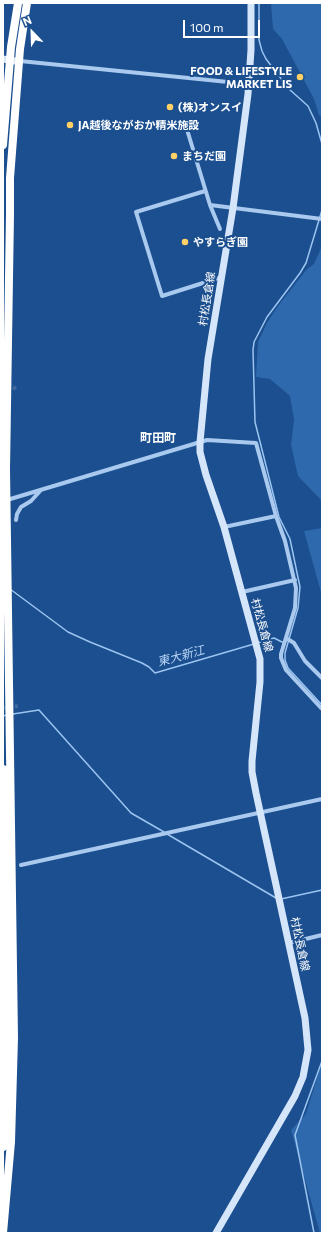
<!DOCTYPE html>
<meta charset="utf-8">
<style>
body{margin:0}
#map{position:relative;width:325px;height:1236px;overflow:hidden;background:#1b4f8f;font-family:Commissioner,sans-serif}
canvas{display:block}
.frame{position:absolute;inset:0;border:4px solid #fff;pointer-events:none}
.north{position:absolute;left:12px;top:12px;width:40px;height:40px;-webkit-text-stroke:3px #1b4f8f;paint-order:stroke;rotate:337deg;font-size:11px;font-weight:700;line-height:16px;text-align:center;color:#fff}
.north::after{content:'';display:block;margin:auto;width:14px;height:18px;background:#fff;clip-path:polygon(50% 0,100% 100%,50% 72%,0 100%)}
.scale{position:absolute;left:183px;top:20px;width:77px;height:18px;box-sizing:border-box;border:2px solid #fff;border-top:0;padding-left:5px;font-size:12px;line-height:14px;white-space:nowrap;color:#fff;-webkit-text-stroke:3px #1b4f8f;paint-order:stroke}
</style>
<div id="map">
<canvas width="325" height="1236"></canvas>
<div class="frame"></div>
<div class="north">N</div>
<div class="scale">100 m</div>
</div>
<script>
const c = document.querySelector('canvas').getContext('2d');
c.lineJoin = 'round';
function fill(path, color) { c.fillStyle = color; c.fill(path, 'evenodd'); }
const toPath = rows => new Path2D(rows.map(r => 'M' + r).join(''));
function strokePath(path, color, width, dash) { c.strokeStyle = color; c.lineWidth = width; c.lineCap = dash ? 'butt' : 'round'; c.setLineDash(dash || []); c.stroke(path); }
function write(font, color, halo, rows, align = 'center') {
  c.font = font + ' Commissioner,"Noto Sans JP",sans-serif'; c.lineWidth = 4; c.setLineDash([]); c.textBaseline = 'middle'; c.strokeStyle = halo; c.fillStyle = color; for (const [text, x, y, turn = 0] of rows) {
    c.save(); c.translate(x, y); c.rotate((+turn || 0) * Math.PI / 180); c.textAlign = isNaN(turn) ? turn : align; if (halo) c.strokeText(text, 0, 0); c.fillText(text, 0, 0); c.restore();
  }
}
fill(toPath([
 [271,3,322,3,322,117,319,115,314,99,282,39,273,29],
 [322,246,322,501,298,476,291,445,294,420,290,396,270,379,256,377,258,342,267,323,278,306,307,269,314,264],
 [322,528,322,596,304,531],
 [322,1062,322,1233,320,1233,291,1130,306,1114]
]), '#2e69ad');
strokePath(toPath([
 [259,3,259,40,262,51,266,59,289,89,308,106,316,123,322,144],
 [322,210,306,263,300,273,267,317,254,342,253,350,255,422,279,517,290,539,300,587,298,608,285,653,285,660,288,668,322,705],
 [10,589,68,632,90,642,142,663,149,667,155,673,254,644],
 [257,643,274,638,284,643],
 [13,714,39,710,131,813,164,832],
 [3,716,7,715],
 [167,834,276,898],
 [281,899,322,890],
 [314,1233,295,1135,322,1061]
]), '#9cc4f0', 1.5);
strokePath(toPath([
 [3,380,16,389],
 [3,708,18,706]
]), '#3d69a0', 4, [4, 2]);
strokePath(toPath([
 [20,61,248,84],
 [185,123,210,205,322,219],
 [205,191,136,212,162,296,222,277],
 [210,205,220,229],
 [7,500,207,440,256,443,276,516,285,541,296,588,295,608,281,654,281,658,286,670,322,709],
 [16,520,17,514,21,507,31,501,41,490],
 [224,527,276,516],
 [242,592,295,580],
 [286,638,294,643,305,661,322,678],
 [21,865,322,799],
 [289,943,322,935]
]), '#a9c9ee', 4);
strokePath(toPath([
 [3,59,15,61],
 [216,1233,295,1096,303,1077,308,1050,305,1018,256,793,252,772,252,761,260,682,260,659,224,527,206,475,200,452,200,442,208,359,233,208,248,94,251,50,251,3]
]), '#d6e6fa', 7);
strokePath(toPath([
 [3,145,11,47,18,3],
 [3,769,7,1021,6,1084,3,1147],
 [3,1233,11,1142,14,1038,6,469,10,214,10,178,20,49,27,3]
]), '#fff', 8);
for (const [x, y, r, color] of [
 [300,77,4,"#ffd166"],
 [170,107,4,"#ffd166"],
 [70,125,4,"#ffd166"],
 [174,156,4,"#ffd166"],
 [185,242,4,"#ffd166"]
]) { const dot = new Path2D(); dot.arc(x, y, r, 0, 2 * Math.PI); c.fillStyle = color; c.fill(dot); strokePath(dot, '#1b4f8f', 1.5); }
write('bold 11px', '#fff', '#1b4f8f', [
 ["FOOD & LIFESTYLE",292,71,"right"],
 ["MARKET LIS",292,84,"right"],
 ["(株)オンスイ",178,107],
 ["JA越後ながおか精米施設",78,125],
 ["まちだ園",182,156],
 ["やすらぎ園",193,242]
], 'left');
write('11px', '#fff', '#1b4f8f', [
 ["村松長倉線",207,299,-81],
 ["村松長倉線",262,625,75],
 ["村松長倉線",300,944,78]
]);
write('bold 12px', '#fff', '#1b4f8f', [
 ["町田町",158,438]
]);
write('italic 12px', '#b5d3f5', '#1b4f8f', [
 ["東大新江",181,656,-15]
]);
</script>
